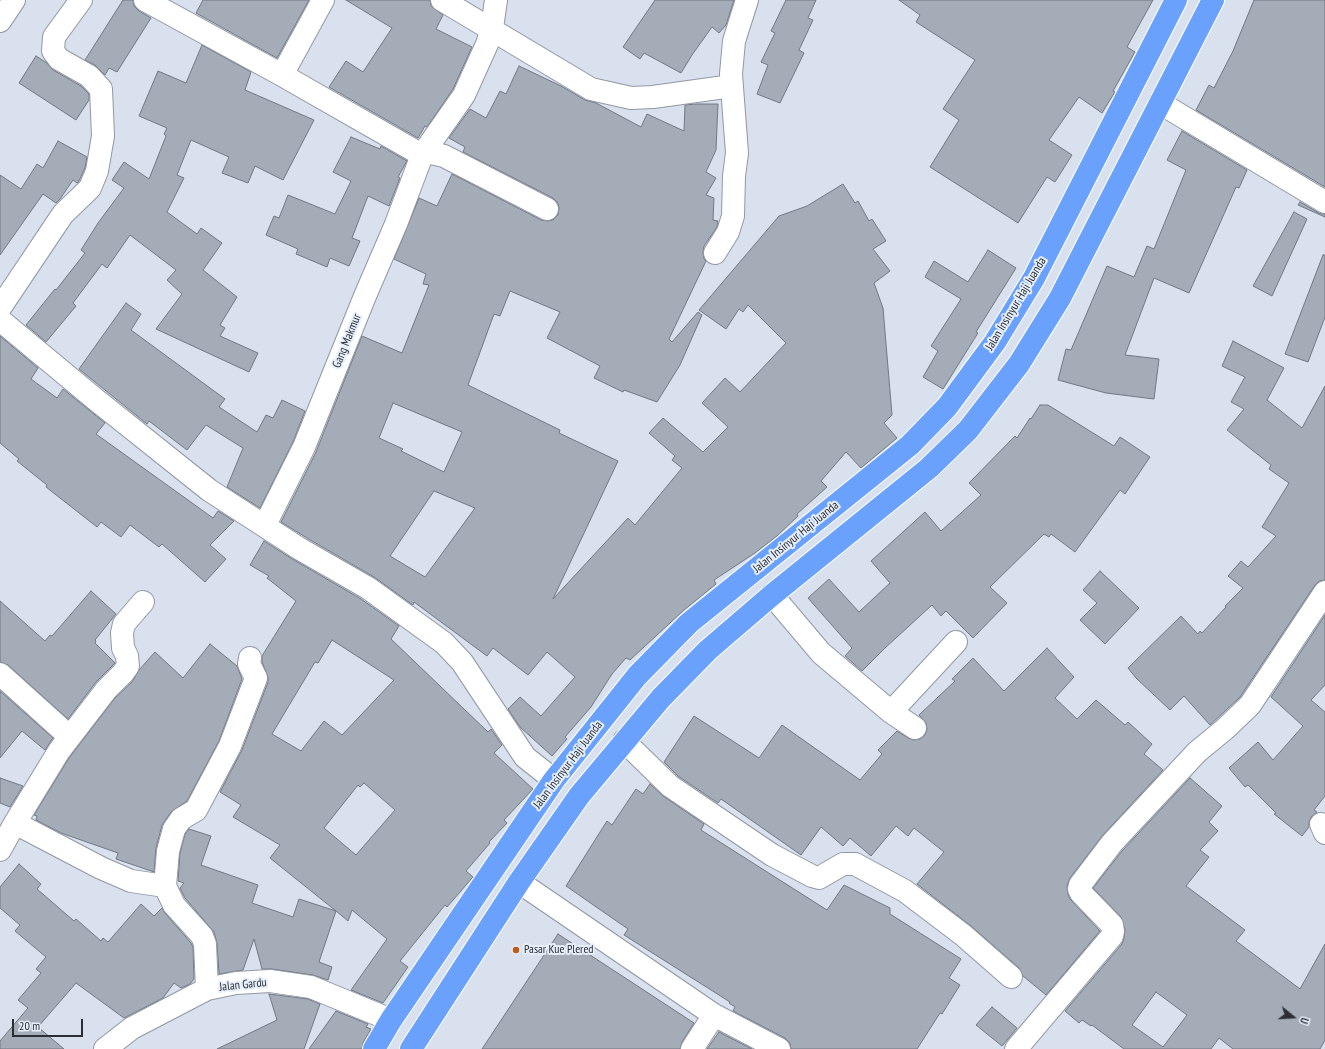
<!DOCTYPE html>
<style>
body{margin:0}
#map{position:relative;width:1325px;height:1049px;overflow:hidden;background:#d9e1ee;font-family:"PT Sans Narrow",sans-serif}
canvas{display:block}
.north{position:absolute;left:1273px;top:997px;width:40px;height:40px;-webkit-text-stroke:3px #e6effb;paint-order:stroke;rotate:108deg;font-size:11px;font-weight:700;line-height:16px;text-align:center;color:#2b2e33}
.north::after{content:'';display:block;margin:auto;width:14px;height:18px;background:#2b2e33;clip-path:polygon(50% 0,100% 100%,50% 72%,0 100%)}
.scale{position:absolute;left:12px;top:1019px;width:71px;height:18px;box-sizing:border-box;border:2px solid #2b2e33;border-top:0;padding-left:5px;font-size:12px;line-height:14px;white-space:nowrap;color:#2b2e33;-webkit-text-stroke:3px #e6effb;paint-order:stroke}
</style>
<div id="map">
<canvas width="1325" height="1049"></canvas>
<div class="north">U</div>
<div class="scale">20 m</div>
</div>
<script>
const c = document.querySelector('canvas').getContext('2d');
c.lineJoin = 'round';
function fill(path, color) { c.fillStyle = color; c.fill(path, 'evenodd'); }
const toPath = rows => new Path2D(rows.map(r => 'M' + r).join(''));
function strokePath(path, color, width, dash) { c.strokeStyle = color; c.lineWidth = width; c.lineCap = dash ? 'butt' : 'round'; c.setLineDash(dash || []); c.stroke(path); }
function write(font, color, halo, rows, align = 'center') {
  c.font = font + ' "PT Sans Narrow",sans-serif'; c.lineWidth = 4; c.setLineDash([]); c.textBaseline = 'middle'; c.strokeStyle = halo; c.fillStyle = color; for (const [text, x, y, turn = 0] of rows) {
    c.save(); c.translate(x, y); c.rotate((+turn || 0) * Math.PI / 180); c.textAlign = isNaN(turn) ? turn : align; if (halo) c.strokeText(text, 0, 0); c.fillText(text, 0, 0); c.restore();
  }
}
const building = toPath([
 [123,0,133,0,134,6,139,11,151,18,117,72,109,68,105,75,95,65,85,60,123,0],
 [203,0,309,0,277,58,196,13,203,0],
 [346,0,430,0,431,6,443,15,436,29,472,47,453,89,427,127,425,126,418,138,329,87,346,61,363,72,392,28,346,0],
 [655,0,734,0,726,25,719,33,712,27,692,55,681,73,644,53,640,59,623,47,655,0],
 [786,0,816,0,808,18,813,20,799,50,804,53,780,103,757,94,768,65,761,62,775,33,771,31,786,0],
 [899,0,1153,0,1127,47,1135,52,1113,91,1115,92,1102,113,1079,97,1049,140,1072,155,1055,182,1047,177,1018,223,930,167,959,120,943,109,975,60,916,22,920,15,899,0],
 [1254,0,1325,0,1325,187,1196,110,1209,85,1214,88,1233,51,1254,0],
 [202,45,251,72,245,90,314,120,283,180,255,166,248,183,222,173,229,157,191,140,177,175,184,178,167,212,197,234,201,228,222,243,203,270,237,297,220,325,225,328,220,336,258,353,249,372,156,329,182,294,167,280,176,270,130,235,107,268,102,264,73,303,76,306,46,342,26,325,55,289,56,290,85,253,81,250,98,223,124,188,112,180,124,162,149,179,166,136,164,134,167,128,139,116,158,71,186,83,202,45],
 [36,56,47,63,53,70,81,86,89,94,89,100,76,120,19,83,36,56],
 [519,66,561,86,585,100,596,103,641,127,647,114,684,131,685,105,696,104,718,104,716,150,706,172,716,178,706,195,714,198,713,220,718,221,717,227,704,246,703,252,704,259,706,261,669,339,672,342,698,312,702,315,680,365,657,402,624,390,623,392,594,378,600,366,547,338,560,312,510,291,500,316,494,314,468,385,560,430,559,433,618,461,553,599,628,518,635,525,682,468,672,460,675,456,649,433,663,418,703,452,728,427,702,403,725,378,740,392,786,343,748,305,743,312,739,309,726,329,699,310,779,216,807,206,843,184,855,203,858,201,869,221,872,219,886,241,873,249,890,271,874,283,883,308,892,415,884,423,897,438,861,468,846,452,821,481,827,487,797,514,798,516,777,536,755,553,714,580,716,584,684,610,630,660,626,658,612,674,591,707,565,737,567,739,552,756,520,727,508,709,520,697,541,716,575,677,547,652,528,675,493,648,487,656,414,602,413,605,374,577,307,538,281,522,316,452,362,336,402,353,429,285,423,284,426,274,394,259,419,198,437,206,452,174,541,220,548,221,553,220,558,215,559,208,558,203,553,198,463,152,465,147,449,138,470,109,486,118,500,91,506,94,519,66],
 [393,403,462,432,444,472,401,451,403,449,379,438,393,403],
 [434,491,475,508,425,577,390,556,434,491],
 [1182,131,1247,170,1239,188,1236,187,1189,293,1154,278,1125,355,1159,359,1154,399,1106,393,1058,380,1066,349,1071,350,1107,266,1134,277,1147,246,1154,249,1186,170,1167,160,1182,131],
 [351,137,380,149,381,146,407,161,398,177,400,178,389,206,368,196,352,238,360,241,349,266,330,258,327,267,296,254,298,249,266,235,274,216,279,218,288,195,335,214,351,181,333,172,351,137],
 [58,141,87,157,85,168,79,181,77,183,73,180,60,199,56,203,43,194,0,255,0,175,21,189,37,164,43,168,58,141],
 [1300,202,1319,213,1325,214,1325,217,1298,205,1300,202],
 [1294,212,1307,219,1272,296,1253,286,1294,212],
 [988,250,1016,268,976,332,978,333,943,389,923,377,938,351,931,346,961,299,925,277,934,261,968,282,988,250],
 [1323,255,1325,255,1325,317,1308,362,1285,354,1323,255],
 [126,303,141,314,131,330,225,399,219,407,257,432,266,415,273,418,282,400,305,411,293,442,260,508,227,487,243,448,206,425,187,450,149,421,147,424,79,369,126,303],
 [0,336,38,368,31,379,57,398,63,389,105,423,96,434,213,518,218,511,234,521,210,545,226,559,205,582,162,544,159,547,130,525,121,537,101,522,97,527,46,487,47,485,17,461,19,459,0,443,0,336],
 [1233,341,1284,368,1267,400,1302,428,1325,386,1325,580,1319,581,1315,585,1240,697,1210,725,1184,696,1170,710,1136,678,1128,668,1181,616,1198,634,1200,631,1202,633,1226,607,1225,606,1243,588,1228,576,1241,561,1248,567,1276,536,1262,527,1289,483,1269,469,1271,465,1227,430,1244,409,1231,402,1245,377,1222,366,1233,341],
 [1040,405,1048,405,1114,446,1120,437,1150,457,1125,494,1120,490,1075,552,1051,534,1049,537,1044,534,990,587,1007,603,973,638,946,611,941,616,932,605,885,648,862,671,845,656,852,648,808,598,829,579,859,612,890,583,871,561,925,512,941,531,981,495,969,483,1015,436,1017,438,1030,418,1031,419,1040,405],
 [264,541,294,560,361,599,399,626,391,639,488,732,491,729,502,745,494,753,533,789,504,820,507,823,489,842,490,843,466,871,473,877,447,907,445,905,400,961,408,967,383,1003,351,990,387,939,352,910,348,921,336,911,319,962,332,967,328,980,313,975,272,969,262,969,254,939,243,970,219,974,217,943,214,932,185,898,180,888,184,883,178,881,180,853,185,834,189,829,211,836,201,865,258,885,252,903,293,917,299,899,336,911,270,858,280,845,233,817,241,805,220,792,242,750,268,682,268,677,262,662,262,656,296,601,267,578,269,576,250,565,264,541],
 [332,640,394,680,342,735,324,721,301,751,272,734,315,662,318,663,332,640],
 [364,783,395,810,356,855,324,828,358,785,360,787,364,783],
 [1100,571,1139,608,1105,644,1080,620,1097,603,1083,590,1100,571],
 [91,591,116,614,95,640,96,641,95,643,115,663,96,682,68,719,8,665,0,662,0,601,45,641,50,635,52,636,91,591],
 [1325,615,1325,685,1311,700,1325,712,1325,796,1314,810,1317,812,1311,817,1309,822,1309,827,1302,836,1274,814,1276,813,1248,785,1245,787,1229,768,1258,742,1273,760,1303,726,1271,697,1325,615],
 [210,644,237,666,242,679,219,741,187,801,171,812,162,825,156,848,154,872,116,859,118,853,61,833,36,820,37,816,34,815,69,758,115,698,132,682,139,670,155,652,183,678,210,644],
 [1047,648,1074,677,1055,698,1077,719,1096,700,1125,725,1128,722,1152,744,1144,754,1163,770,1103,835,1070,878,1067,886,1068,894,1070,899,1100,931,1046,995,1023,976,1019,968,971,926,917,884,944,852,914,828,908,836,896,826,871,856,850,838,843,846,821,827,801,855,721,799,718,803,678,776,664,762,694,716,759,758,782,725,860,780,882,754,878,750,897,731,908,738,914,740,920,739,925,735,927,729,926,723,919,715,955,681,952,679,973,658,1004,691,1047,648],
 [0,691,53,738,45,750,22,731,0,758,0,691],
 [0,778,23,786,10,807,0,803,0,778],
 [1190,778,1222,806,1209,822,1218,831,1200,850,1209,857,1186,886,1245,930,1236,941,1300,989,1325,944,1325,1040,1320,1049,1233,1049,1219,1038,1211,1049,1124,1049,1092,1025,1091,1026,1082,1020,1079,1023,1065,1011,1122,944,1124,938,1125,929,1121,917,1093,888,1122,851,1190,778],
 [1156,992,1187,1015,1163,1047,1132,1025,1156,992],
 [650,784,663,796,704,824,701,830,827,910,844,885,890,908,890,914,961,959,949,978,960,985,942,1014,940,1013,917,1049,791,1049,790,1043,785,1038,733,1011,735,1007,729,1003,730,1002,624,935,628,929,566,886,607,821,612,825,636,789,643,794,650,784],
 [19,864,41,884,37,889,74,921,76,919,101,941,103,938,108,942,141,904,154,916,162,908,165,913,191,943,193,947,194,979,190,984,181,988,174,983,163,998,124,1018,76,983,38,1027,64,1049,0,1049,0,1041,28,1008,18,1000,41,973,36,969,46,957,15,931,20,925,0,908,0,887,19,864],
 [558,934,694,1023,682,1042,680,1049,482,1049,558,934],
 [269,994,308,999,320,1004,304,1049,217,1049,277,1020,269,994],
 [992,1007,1017,1028,1002,1046,976,1025,992,1007],
 [336,1011,368,1024,366,1027,371,1029,363,1043,362,1049,309,1049,336,1011],
 [719,1032,752,1049,707,1049,719,1032]
]);
fill(building, '#a4acb8');
strokePath(building, '#717883', 1);
const minor = toPath([
 [145,0,282,75,422,155,432,153,444,156,547,209],
 [442,0,591,89,631,98,653,97,732,86],
 [0,21,14,0],
 [282,75,323,0],
 [1160,103,1325,202],
 [715,253,728,232,733,216,734,176,737,153,731,74,734,41,747,0],
 [0,308,63,214,90,188,97,171,103,136,101,89,89,76,59,59,53,51,54,37,81,0],
 [0,320,95,399,209,490,300,549,368,588,444,643,462,662,525,757,554,780],
 [265,525,304,447,365,296,396,224,422,155,464,95,487,44,492,28,496,0],
 [772,595,821,653,891,712,915,728],
 [0,674,70,737],
 [891,712,956,642],
 [624,741,670,786,772,855,812,876,819,878,843,864,855,864,905,891,963,935,1011,977],
 [15,823,101,868,131,881,165,886],
 [1321,824,1325,833],
 [0,850,15,823,59,751,106,690,123,673,128,666,127,656,123,648,122,633,124,624,143,602],
 [519,882,714,1015,779,1049],
 [207,989,205,944,202,936,174,905,165,886,168,851,174,829,181,819,196,810,230,746,256,678,249,664,250,658],
 [105,1049,132,1028,207,989,236,983,270,981,311,987,391,1020],
 [692,1049,714,1015],
 [1016,1049,1112,936,1113,931,1112,925,1081,893,1079,889,1080,885,1112,843,1197,752,1225,729,1250,705,1325,592]
]);
const highway = toPath([
 [374,1049,391,1020,554,780,637,676,689,623,910,445,947,407,995,342,1034,278,1176,0],
 [411,1049,519,882,579,796,661,698,708,650,772,595,929,468,968,430,1019,364,1060,298,1213,0]
]);
strokePath(minor, '#9198a4', 24);
strokePath(highway, '#fff', 24);
strokePath(minor, '#fff', 22);
strokePath(highway, '#69a1fd', 22);
for (const [x, y, r, color] of [
 [516,950,4,"#bb5b17"]
]) { const dot = new Path2D(); dot.arc(x, y, r, 0, 2 * Math.PI); c.fillStyle = color; c.fill(dot); strokePath(dot, '#e6effb', 1.5); }
write('12px', '#2b2e33', '#e6effb', [
 ["Jalan Insinyur Haji Juanda",1016,304,-59],
 ["Gang Makmur",347,341,-68],
 ["Jalan Insinyur Haji Juanda",796,537,-39],
 ["Jalan Insinyur Haji Juanda",568,765,-53],
 ["Jalan Gardu",243,985,-6]
]);
write('12px', '#2b2e33', '#e6effb', [
 ["Pasar Kue Plered",524,950]
], 'left');
</script>
